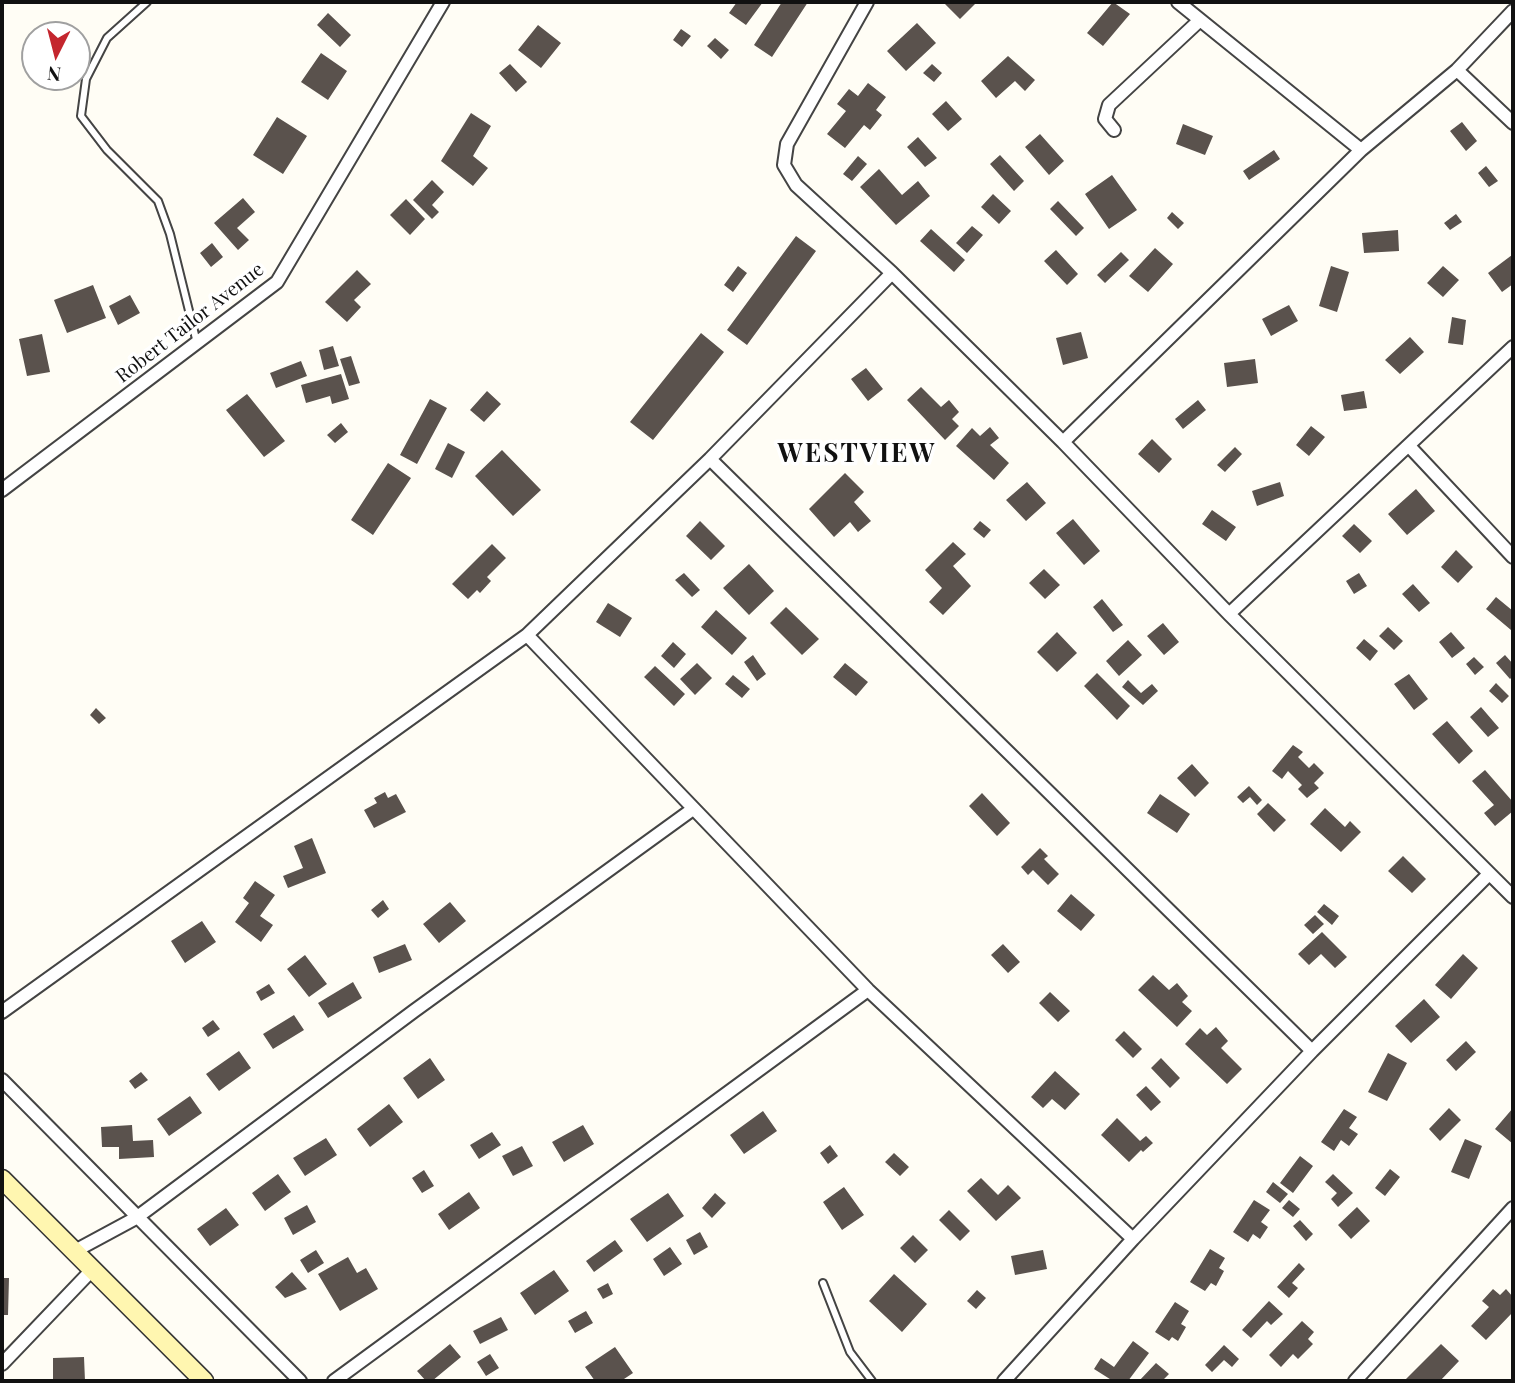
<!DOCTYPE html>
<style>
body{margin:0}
#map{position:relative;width:1515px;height:1383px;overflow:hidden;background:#fffdf5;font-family:"Playfair Display",serif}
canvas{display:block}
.frame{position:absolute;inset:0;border:4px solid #111;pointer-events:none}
.north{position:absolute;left:21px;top:21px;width:70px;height:70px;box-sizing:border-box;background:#fff;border:2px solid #a0a0a0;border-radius:50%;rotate:186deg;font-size:19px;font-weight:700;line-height:28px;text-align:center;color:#111}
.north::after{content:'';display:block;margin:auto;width:24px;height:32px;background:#c4262e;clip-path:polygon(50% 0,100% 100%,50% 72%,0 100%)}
</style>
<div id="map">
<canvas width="1515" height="1383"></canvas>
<div class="frame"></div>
<div class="north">N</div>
</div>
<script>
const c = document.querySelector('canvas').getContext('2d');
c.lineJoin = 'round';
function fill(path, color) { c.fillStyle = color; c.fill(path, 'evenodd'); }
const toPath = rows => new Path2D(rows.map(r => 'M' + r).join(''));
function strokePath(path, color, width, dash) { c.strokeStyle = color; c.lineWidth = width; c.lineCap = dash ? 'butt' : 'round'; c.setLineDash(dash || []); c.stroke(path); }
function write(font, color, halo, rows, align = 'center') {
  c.font = font + ' "Playfair Display",serif'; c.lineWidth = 7; c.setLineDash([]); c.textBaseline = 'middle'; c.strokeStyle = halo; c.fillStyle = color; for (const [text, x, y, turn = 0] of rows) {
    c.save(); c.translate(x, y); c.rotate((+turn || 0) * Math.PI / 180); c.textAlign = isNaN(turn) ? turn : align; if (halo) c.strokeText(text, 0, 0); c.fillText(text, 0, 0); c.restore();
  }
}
fill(toPath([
 [737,2,763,2,746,25,729,13],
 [782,2,808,2,772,57,754,45],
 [947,2,977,2,960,19,945,4],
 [1113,2,1130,14,1103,46,1087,33],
 [328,13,351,35,340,47,317,25],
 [917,23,936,43,906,71,887,51],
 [538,25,561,43,541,68,518,50],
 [681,29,691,36,682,47,673,40],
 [715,38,729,50,721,59,707,46],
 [321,53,347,71,328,100,301,82],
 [1008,56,1035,80,1025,91,1015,81,996,98,981,81],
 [510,64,527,82,516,92,499,73],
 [932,64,942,73,934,82,923,73],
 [868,83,886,97,876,110,882,115,870,130,864,125,845,148,827,134,846,111,837,104,849,89,858,96],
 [946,101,962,119,948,131,932,114],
 [471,113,491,126,473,156,488,168,473,186,441,161],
 [277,117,307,136,283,174,253,155],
 [1462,122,1477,141,1466,151,1450,131],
 [1183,124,1213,136,1205,155,1176,144],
 [1040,134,1064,161,1049,175,1025,147],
 [918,137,937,158,925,167,907,147],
 [1274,150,1280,159,1249,180,1243,171],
 [1000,155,1024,181,1014,191,990,164],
 [858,156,867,164,852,181,843,174],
 [1486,166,1498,181,1489,187,1478,173],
 [879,169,902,195,918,181,930,196,896,225,860,187],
 [1112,175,1137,210,1109,229,1085,194],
 [432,180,444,192,432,205,439,212,432,219,413,200],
 [993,194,1011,211,999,224,981,207],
 [243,198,255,212,237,228,249,240,238,250,214,223],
 [406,199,425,219,410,235,390,215],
 [1058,201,1084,228,1076,236,1050,209],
 [1172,212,1184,223,1178,229,1167,218],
 [1456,214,1462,222,1450,230,1444,223],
 [972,226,983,235,967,253,956,243],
 [931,229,965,260,954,272,920,241],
 [1398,230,1399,251,1364,253,1362,233],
 [796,236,816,251,747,345,727,330],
 [212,243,223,257,211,267,200,253],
 [1155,248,1173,264,1148,292,1129,276],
 [1056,250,1078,274,1067,285,1044,261],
 [1121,252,1129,260,1105,283,1097,275],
 [1512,255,1513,284,1502,292,1488,273],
 [738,266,747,273,733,292,724,285],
 [1331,266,1349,272,1337,312,1319,306],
 [1443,266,1459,280,1443,297,1427,283],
 [357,270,371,284,354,300,361,307,347,322,325,302],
 [93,285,106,318,67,333,54,300],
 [130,295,140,313,118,325,109,306],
 [1289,305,1298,321,1271,336,1262,319],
 [1452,317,1466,320,1463,345,1448,343],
 [1081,332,1088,358,1063,365,1056,338],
 [701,333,724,352,653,440,630,422],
 [42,334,50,372,27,376,19,339],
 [1410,337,1424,352,1400,374,1385,360],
 [333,346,339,366,324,370,319,350],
 [351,356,360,383,349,386,340,359],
 [1255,359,1258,383,1227,387,1224,363],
 [301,361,307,376,276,388,270,373],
 [866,368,883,389,868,401,851,379],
 [341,374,349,399,332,404,330,396,306,403,301,385],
 [921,387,941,407,949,400,959,412,952,419,959,426,945,440,907,400],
 [487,391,501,404,484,422,470,410],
 [1364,391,1367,408,1344,411,1341,395],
 [247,394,285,441,264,457,226,410],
 [430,399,447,408,417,464,400,455],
 [1198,400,1206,410,1183,429,1175,419],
 [341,423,348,432,335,443,327,435],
 [1311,426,1325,437,1309,456,1296,445],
 [990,427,999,438,990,445,1009,463,994,480,956,446,972,428,980,436],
 [1152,439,1172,459,1159,473,1138,454],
 [448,443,465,452,452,478,435,469],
 [1235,447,1242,454,1225,472,1217,465],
 [502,450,541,490,513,516,475,476],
 [388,463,411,478,373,535,351,520],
 [845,473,864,492,854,502,871,521,858,532,850,522,834,537,809,509],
 [1027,482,1046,503,1026,521,1006,500],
 [1280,482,1284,496,1257,506,1252,491],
 [1416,489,1435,511,1407,535,1388,514],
 [1212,510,1236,527,1226,541,1202,524],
 [1073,519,1100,551,1084,565,1056,533],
 [700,521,725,546,711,560,686,536],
 [980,521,991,530,984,538,973,529],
 [1354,524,1372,541,1360,553,1342,536],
 [953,542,966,554,953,566,971,586,943,615,929,602,942,588,925,570],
 [492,544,506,558,487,577,491,581,480,593,477,590,468,599,452,584],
 [1456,550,1473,567,1458,583,1441,567],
 [749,564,774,591,749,615,723,588],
 [1044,569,1060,585,1045,599,1029,583],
 [684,573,700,590,692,597,675,580],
 [1359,573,1367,586,1354,594,1346,581],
 [1413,584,1430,603,1419,612,1402,594],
 [1496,597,1513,611,1511,630,1486,609],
 [1102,599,1123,625,1113,632,1093,607],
 [608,603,632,618,620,637,596,622],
 [786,607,819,639,802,655,770,623],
 [716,610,747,638,732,655,701,627],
 [1163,623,1179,642,1164,655,1147,636],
 [1388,627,1403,641,1394,650,1379,636],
 [1057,632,1077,653,1057,672,1037,652],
 [1451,632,1465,648,1452,658,1439,642],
 [1364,639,1378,651,1370,661,1356,648],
 [1128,640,1142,655,1119,676,1106,661],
 [673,642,686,654,674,668,661,656],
 [753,655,766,674,757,681,744,662],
 [1505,655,1513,664,1513,676,1510,679,1496,663],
 [1474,657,1484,667,1475,675,1466,664],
 [697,663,712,678,695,695,680,679],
 [845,663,868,682,856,696,833,677],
 [655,666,685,694,674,706,644,677],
 [1097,673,1130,706,1117,720,1084,686],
 [1409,674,1428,699,1414,710,1394,684],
 [733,675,750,689,742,698,725,684],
 [1128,680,1141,693,1152,684,1158,691,1143,705,1122,687],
 [1496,683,1509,696,1502,703,1489,691],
 [1481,707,1499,728,1488,737,1470,717],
 [96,708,106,718,99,724,90,715],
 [1447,721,1473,751,1459,764,1432,734],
 [1293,745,1303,752,1298,757,1309,768,1314,763,1324,773,1314,783,1319,788,1307,798,1298,789,1302,785,1288,771,1282,779,1272,771],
 [1192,764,1209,783,1195,797,1177,778],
 [1485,770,1513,802,1513,811,1495,826,1484,813,1494,805,1472,781],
 [1249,786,1262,800,1257,805,1250,797,1243,803,1237,797],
 [385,792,388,798,396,794,406,812,374,828,364,810,377,803,374,798],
 [982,793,1010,823,997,836,969,806],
 [1160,794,1190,814,1177,833,1147,813],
 [1268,803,1286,820,1274,832,1257,814],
 [1325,808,1345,827,1350,821,1361,832,1341,852,1310,824],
 [312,838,326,873,288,888,283,876,303,868,294,846],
 [1040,848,1048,856,1044,859,1059,874,1048,885,1033,870,1028,875,1021,867],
 [1403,856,1426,879,1412,893,1388,871],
 [255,881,275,895,260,916,273,925,261,942,235,922,249,903,243,898],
 [1071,894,1095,915,1081,931,1057,911],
 [383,900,389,909,378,918,371,910],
 [450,902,466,921,439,943,423,924],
 [1324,904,1339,916,1332,925,1317,912],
 [1315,915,1324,924,1313,934,1304,925],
 [202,921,216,942,185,963,171,941],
 [1322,932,1347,957,1335,968,1321,954,1309,965,1298,954],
 [405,944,412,960,379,973,373,957],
 [1003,944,1020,962,1008,973,991,955],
 [1463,954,1478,968,1451,999,1435,985],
 [305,955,327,984,309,997,287,969],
 [1153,975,1169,990,1177,983,1188,996,1182,1002,1192,1011,1177,1027,1138,990],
 [353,982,362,998,328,1018,318,1003],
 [269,984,275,993,261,1001,256,992],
 [1050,992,1070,1011,1058,1022,1039,1003],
 [1424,999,1440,1017,1411,1043,1395,1026],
 [294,1015,304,1030,273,1049,263,1034],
 [213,1020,220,1029,208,1037,202,1028],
 [1216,1027,1228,1041,1221,1048,1242,1069,1227,1084,1185,1044,1200,1028,1207,1035],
 [1124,1031,1142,1049,1133,1058,1115,1040],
 [1466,1041,1476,1052,1456,1071,1446,1060],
 [239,1051,251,1068,219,1091,206,1074],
 [1388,1053,1407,1063,1387,1101,1368,1092],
 [430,1058,445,1080,418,1099,403,1078],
 [1161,1058,1180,1078,1170,1088,1151,1068],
 [1055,1071,1080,1094,1065,1110,1052,1099,1043,1108,1031,1097],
 [141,1072,148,1080,135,1089,129,1081],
 [1146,1086,1161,1102,1151,1111,1136,1095],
 [190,1096,202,1113,169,1136,157,1119],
 [389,1104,403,1122,370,1147,357,1129],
 [1449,1108,1461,1120,1440,1141,1429,1129],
 [1513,1108,1513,1144,1495,1129],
 [1344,1109,1357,1117,1349,1128,1358,1134,1349,1146,1341,1140,1334,1151,1321,1142],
 [763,1111,777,1131,744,1154,730,1135],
 [1117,1118,1140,1141,1146,1136,1153,1143,1143,1152,1141,1150,1129,1162,1101,1135],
 [132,1125,133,1141,153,1140,154,1157,119,1159,119,1147,102,1147,101,1127],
 [583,1125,594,1144,564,1162,552,1142],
 [492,1132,501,1145,479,1159,470,1145],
 [326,1138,337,1155,305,1176,293,1158],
 [1465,1139,1482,1146,1469,1179,1451,1172],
 [830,1145,838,1156,828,1164,820,1153],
 [522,1146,533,1166,513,1176,502,1156],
 [894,1153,909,1167,900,1176,885,1162],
 [1300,1156,1313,1166,1293,1193,1280,1183],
 [1390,1169,1400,1177,1385,1196,1375,1188],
 [424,1170,434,1186,422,1193,412,1178],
 [278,1174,291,1192,265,1211,252,1193],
 [1333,1174,1353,1193,1338,1207,1331,1199,1337,1193,1325,1182],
 [981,1178,998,1195,1008,1185,1021,1198,996,1221,967,1191],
 [1273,1182,1288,1194,1280,1203,1266,1192],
 [844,1187,864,1215,842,1230,823,1202],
 [469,1192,480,1208,449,1230,438,1214],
 [668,1193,684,1216,647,1242,630,1219],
 [715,1193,726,1203,712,1218,702,1208],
 [1254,1200,1270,1210,1261,1222,1268,1227,1260,1239,1253,1234,1248,1242,1233,1232],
 [1289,1200,1300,1209,1293,1217,1282,1208],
 [307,1205,316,1222,293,1235,284,1218],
 [1357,1207,1370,1221,1351,1239,1338,1225],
 [226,1208,239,1225,210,1246,197,1229],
 [949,1210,970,1231,960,1241,939,1220],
 [1300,1220,1313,1234,1306,1241,1293,1226],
 [700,1232,708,1247,694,1255,686,1240],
 [913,1235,928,1250,915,1263,900,1248],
 [615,1240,623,1251,594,1272,586,1261],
 [670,1247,682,1264,664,1276,653,1259],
 [1210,1249,1225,1258,1219,1268,1224,1271,1216,1286,1211,1283,1205,1291,1190,1282],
 [316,1250,324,1263,308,1273,300,1260],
 [1043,1250,1047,1269,1015,1275,1011,1256],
 [348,1257,357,1273,366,1268,378,1289,340,1311,318,1274],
 [1299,1263,1305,1269,1292,1283,1298,1288,1289,1298,1277,1287],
 [554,1270,569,1291,535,1315,520,1293],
 [292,1272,307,1289,285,1298,275,1287],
 [894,1274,927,1304,902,1332,869,1301],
 [2,1278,9,1278,8,1315,2,1315],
 [608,1283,613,1294,603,1299,597,1289],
 [1493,1289,1500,1295,1506,1289,1513,1297,1513,1312,1486,1340,1471,1326,1489,1307,1482,1301],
 [977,1290,986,1298,976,1309,967,1301],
 [1269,1301,1283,1314,1271,1325,1267,1321,1251,1338,1242,1330],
 [1175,1302,1189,1311,1181,1324,1186,1327,1178,1341,1172,1337,1169,1341,1155,1332],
 [586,1311,593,1323,575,1333,568,1321],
 [501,1317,508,1330,480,1344,473,1331],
 [1302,1321,1314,1332,1308,1339,1313,1344,1298,1359,1293,1354,1281,1367,1269,1355],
 [1133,1341,1149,1353,1128,1381,1113,1381,1094,1369,1101,1358,1114,1367],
 [450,1344,461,1357,432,1381,426,1381,417,1371],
 [1441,1344,1459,1361,1440,1381,1404,1381],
 [1224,1345,1239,1359,1232,1367,1224,1360,1212,1372,1205,1365],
 [615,1347,633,1373,621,1381,595,1381,585,1367],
 [490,1354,499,1368,486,1376,477,1362],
 [84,1357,85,1381,53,1381,53,1358],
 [1156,1363,1169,1374,1162,1381,1139,1381]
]), '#5a524d');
const lane = toPath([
 [147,2,107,38,86,79,81,116,107,150,158,201,170,234,197,343],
 [823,1283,850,1352,872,1381]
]);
const street = toPath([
 [867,2,787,144,784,165,796,185,892,273,1063,442,1229,614,1513,897],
 [1178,2,1361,150],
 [1457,70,1513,123],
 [1114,130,1105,119,1109,105,1200,20],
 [1063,442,1361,150,1457,70,1513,11],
 [1409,446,1513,557],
 [710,459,1312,1051],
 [2,490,277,282,443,2],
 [1229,614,1513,347],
 [527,635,868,990,1133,1239],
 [2,1012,527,635,710,459,892,273],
 [2,1080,300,1381],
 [73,1252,136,1218,414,1011,693,809],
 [2,1364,91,1271],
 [334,1381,868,990],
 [1004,1381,1133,1239,1312,1051,1489,874],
 [1355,1381,1513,1208]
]);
const secondary = toPath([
 [2,1179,204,1381]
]);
strokePath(lane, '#444', 10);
strokePath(street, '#444', 16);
strokePath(secondary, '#333', 21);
strokePath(lane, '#fff', 6);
strokePath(street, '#fff', 12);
strokePath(secondary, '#fff6b0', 18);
write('19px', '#111', '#fff', [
 ["Robert Tailor Avenue",190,323,-38]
]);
c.letterSpacing = '2px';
write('bold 26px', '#111', '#fff', [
 ["WESTVIEW",857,454]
]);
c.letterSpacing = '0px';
</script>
